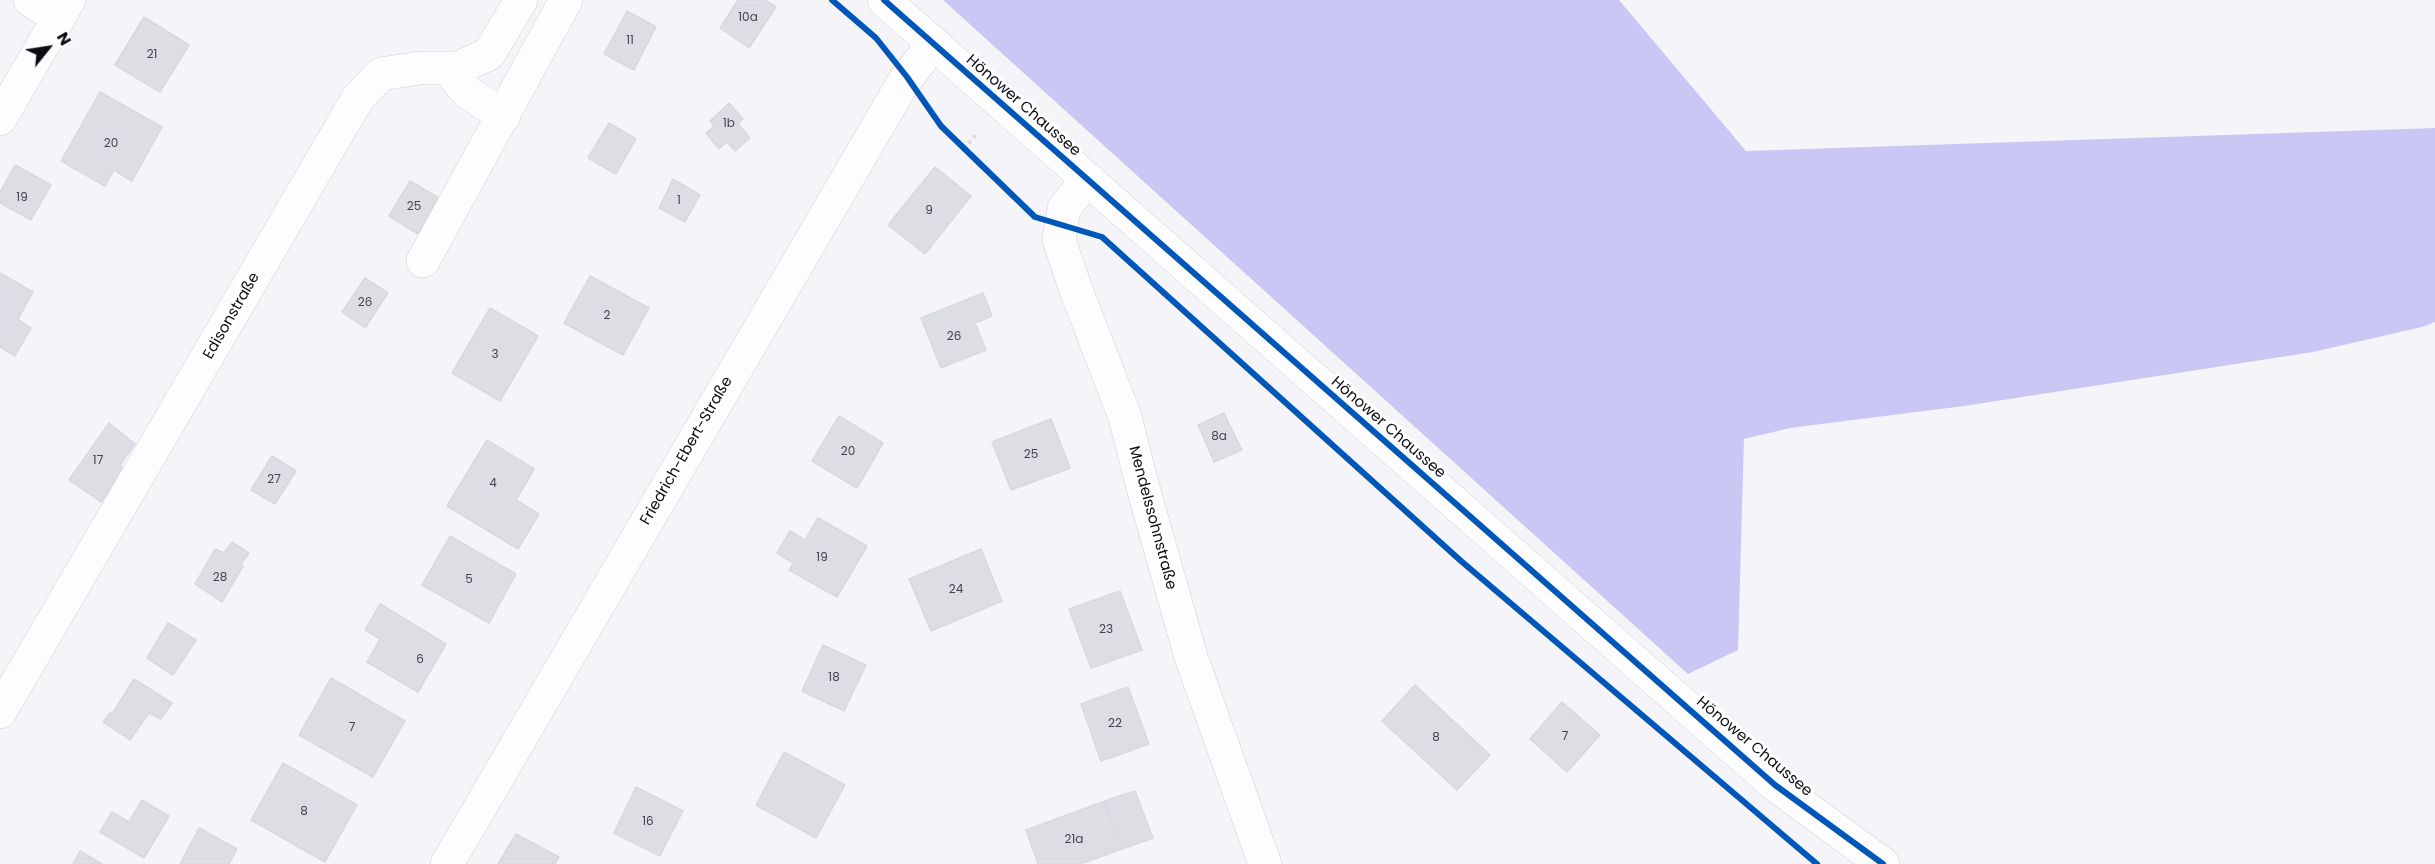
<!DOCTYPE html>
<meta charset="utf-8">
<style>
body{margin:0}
#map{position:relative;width:2435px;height:864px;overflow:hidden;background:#f4f4f9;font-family:Poppins,sans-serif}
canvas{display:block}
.north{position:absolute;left:18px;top:18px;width:60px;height:60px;-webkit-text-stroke:4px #fff;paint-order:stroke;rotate:60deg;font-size:16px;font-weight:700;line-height:24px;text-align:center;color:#0d0c14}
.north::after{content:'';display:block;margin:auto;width:21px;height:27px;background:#0d0c14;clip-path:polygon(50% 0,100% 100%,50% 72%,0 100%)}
</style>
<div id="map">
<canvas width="2435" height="864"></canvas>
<div class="north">N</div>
</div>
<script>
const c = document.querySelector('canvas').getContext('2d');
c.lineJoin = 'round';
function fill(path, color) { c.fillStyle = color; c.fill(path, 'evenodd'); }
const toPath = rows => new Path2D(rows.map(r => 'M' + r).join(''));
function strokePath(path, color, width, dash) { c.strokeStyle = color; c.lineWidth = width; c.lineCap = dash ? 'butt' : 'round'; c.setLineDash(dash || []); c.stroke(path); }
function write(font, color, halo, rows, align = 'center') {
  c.font = font + ' Poppins,sans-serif'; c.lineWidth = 6; c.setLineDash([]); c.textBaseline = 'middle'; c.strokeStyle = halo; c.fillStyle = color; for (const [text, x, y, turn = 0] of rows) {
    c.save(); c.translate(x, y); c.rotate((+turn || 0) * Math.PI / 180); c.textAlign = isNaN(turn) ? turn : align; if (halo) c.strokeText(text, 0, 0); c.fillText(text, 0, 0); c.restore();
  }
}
fill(toPath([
 [943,0,1619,0,1746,151,2435,128,2435,322,2422,327,2313,352,1964,406,1790,428,1744,439,1738,650,1688,674]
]), '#cac7f5');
const building = toPath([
 [738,0,765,0,776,7,749,48,720,28,738,0],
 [627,11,656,27,634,70,604,54,627,11],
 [144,17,189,45,160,92,115,65,144,17],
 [100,92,162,127,132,181,114,170,105,186,61,161,100,92],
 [729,103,743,119,738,124,750,138,735,151,727,142,719,149,706,133,714,126,710,121,729,103],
 [609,123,636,139,616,174,588,158,609,123],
 [15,165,51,185,31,220,0,203,0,192,15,165],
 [935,167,971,196,925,254,888,225,935,167],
 [673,179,700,195,685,222,659,208,673,179],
 [410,181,439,198,418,234,389,216,410,181],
 [0,273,33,292,18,319,31,328,15,356,0,347,0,273],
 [590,276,649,308,623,355,564,323,590,276],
 [365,278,388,293,365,328,342,312,365,278],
 [983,293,992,316,975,323,986,350,941,368,921,318,983,293],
 [490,308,538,336,500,401,452,373,490,308],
 [1224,413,1242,450,1214,462,1198,425,1224,413],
 [839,416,883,443,857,488,812,461,839,416],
 [1051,419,1070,468,1011,490,992,442,1051,419],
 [109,423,135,444,120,465,125,470,101,502,69,480,109,423],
 [487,440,534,469,516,500,539,514,518,549,447,506,487,440],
 [272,456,296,471,275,504,251,490,272,456],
 [818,518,867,546,837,597,789,570,793,563,777,553,790,531,805,540,818,518],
 [450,536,516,574,489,623,422,585,450,536],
 [232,542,249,553,241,564,243,566,222,602,195,584,215,549,224,553,232,542],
 [981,549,1002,601,931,631,909,579,981,549],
 [1120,591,1142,650,1091,668,1069,609,1120,591],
 [380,604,446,644,418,692,367,662,380,639,365,630,380,604],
 [168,623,196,640,173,675,147,658,168,623],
 [823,645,866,665,844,711,802,691,823,645],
 [331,678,405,721,373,777,299,735,331,678],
 [134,679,172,703,161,719,149,713,130,740,103,722,110,713,112,714,134,679],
 [1415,685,1490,755,1457,790,1382,721,1415,685],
 [1128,687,1149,744,1101,761,1081,704,1128,687],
 [1562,702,1600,735,1567,772,1530,739,1562,702],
 [784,752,845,785,816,838,756,805,784,752],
 [283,763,357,805,325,862,251,820,283,763],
 [636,787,683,811,660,856,614,833,636,787],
 [1135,791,1153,838,1122,849,1105,801,1135,791],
 [142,800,169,816,144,858,100,832,112,812,129,822,142,800],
 [1105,801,1122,849,1080,864,1038,864,1026,830,1105,801],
 [199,828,237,849,229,864,180,864,199,828],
 [516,834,559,857,555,864,498,864,516,834],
 [80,851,102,864,73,864,80,851]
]);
fill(building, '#dddde4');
strokePath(building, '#d8d8df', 1.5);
const minor = toPath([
 [30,0,59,18],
 [884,0,1775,785,1883,864],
 [458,68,456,79,468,93,504,116],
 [0,119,69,0],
 [1088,179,1064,208,1059,240,1076,290,1125,417,1142,484,1191,657,1265,864],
 [423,261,566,0],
 [0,712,358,98,381,74,420,68,458,68,489,54,521,0],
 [447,864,903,83,934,43]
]);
strokePath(minor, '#cfcfd6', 34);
strokePath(toPath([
 [964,149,978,132]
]), '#dadadc', 4, [3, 4.5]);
strokePath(minor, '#fdfdfe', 33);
strokePath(toPath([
 [832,0,876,38,907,77,941,126,1035,217,1102,237,1461,561,1817,864],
 [884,0,1775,785,1883,864]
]), '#0057b8', 6);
write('12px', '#43424a', null, [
 ["10a",748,18],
 ["11",630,41],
 ["21",152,55],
 ["1b",729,124],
 ["20",111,144],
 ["19",22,198],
 ["1",679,201],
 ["25",414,207],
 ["9",929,211],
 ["26",365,303],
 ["2",607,316],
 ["26",954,337],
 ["3",495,355],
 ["8a",1219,437],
 ["20",848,452],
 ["25",1031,455],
 ["17",98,461],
 ["27",274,480],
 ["4",493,484],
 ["19",822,558],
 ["28",220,578],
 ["5",469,580],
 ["24",956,590],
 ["23",1106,630],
 ["6",420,660],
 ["18",834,678],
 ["22",1115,724],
 ["7",352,728],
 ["7",1565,737],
 ["8",1436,738],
 ["8",304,812],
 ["16",648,822],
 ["21a",1074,840]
]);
write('15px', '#0d0c14', '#fff', [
 ["Hönower Chaussee",1023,106,41],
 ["Edisonstraße",232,316,-60],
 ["Hönower Chaussee",1388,428,41],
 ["Friedrich-Ebert-Straße",687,451,-60],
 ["Mendelssohnstraße",1152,518,75],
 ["Hönower Chaussee",1754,747,40]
]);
</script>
